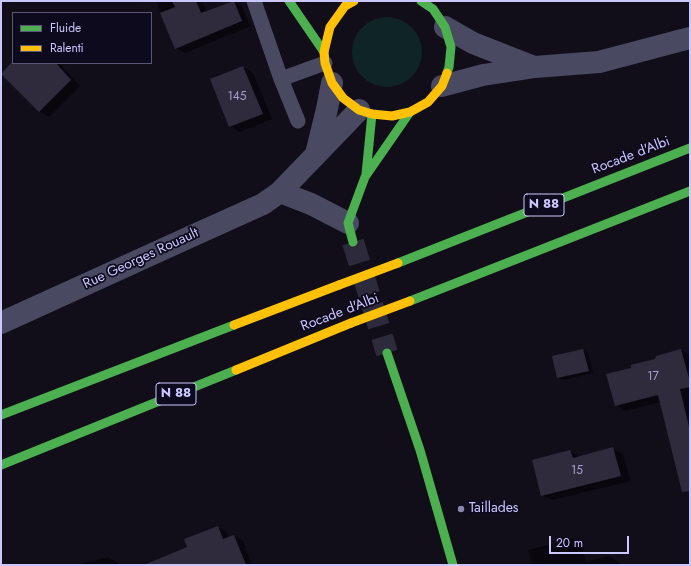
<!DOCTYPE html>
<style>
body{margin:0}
#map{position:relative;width:691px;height:566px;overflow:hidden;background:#110e19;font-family:Jost,sans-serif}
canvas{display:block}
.frame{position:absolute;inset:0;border:2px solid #cdc7ff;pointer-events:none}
.legend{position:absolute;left:12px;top:12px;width:140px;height:52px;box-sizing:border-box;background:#0e0a1d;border:1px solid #5a5677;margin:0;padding:5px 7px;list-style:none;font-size:12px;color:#cdc7ff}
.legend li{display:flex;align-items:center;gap:8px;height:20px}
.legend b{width:20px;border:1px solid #5a5677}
.scale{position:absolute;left:549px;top:536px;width:80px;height:18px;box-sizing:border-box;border:2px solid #cdc7ff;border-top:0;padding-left:5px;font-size:12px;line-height:14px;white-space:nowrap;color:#cdc7ff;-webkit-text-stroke:3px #0e0a1d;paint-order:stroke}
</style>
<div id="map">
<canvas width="691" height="566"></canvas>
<div class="frame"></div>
<ul class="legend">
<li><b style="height:5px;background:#4caf50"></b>Fluide</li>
<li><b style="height:5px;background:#ffc107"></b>Ralenti</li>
</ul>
<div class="scale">20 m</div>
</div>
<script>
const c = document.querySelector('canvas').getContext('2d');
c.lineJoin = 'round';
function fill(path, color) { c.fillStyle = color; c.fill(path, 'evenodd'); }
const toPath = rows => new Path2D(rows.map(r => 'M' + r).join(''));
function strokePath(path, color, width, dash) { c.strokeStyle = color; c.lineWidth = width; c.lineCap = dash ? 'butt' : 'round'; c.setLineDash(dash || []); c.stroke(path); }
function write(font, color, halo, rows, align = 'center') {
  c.font = font + ' Jost,sans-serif'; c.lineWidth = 3.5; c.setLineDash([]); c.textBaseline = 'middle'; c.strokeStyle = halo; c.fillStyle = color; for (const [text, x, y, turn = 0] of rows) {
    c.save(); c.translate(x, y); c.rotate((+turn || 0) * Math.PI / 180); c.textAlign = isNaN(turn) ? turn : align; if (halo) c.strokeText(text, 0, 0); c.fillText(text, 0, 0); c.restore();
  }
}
fill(toPath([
 '352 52a35 35 0 1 1 70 0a35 35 0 1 1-70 0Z'
]), '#0e2425');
fill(toPath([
 [156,1,202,1,207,12,233,1,242,6,250,26,185,53,176,48],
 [13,63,59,63,80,86,49,117,39,111,2,73],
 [243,67,253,73,272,119,240,132,230,126],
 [583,350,588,353,593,373,563,380,558,378,553,357],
 [681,350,690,355,690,394,689,394,690,400,690,459,661,402,626,411,616,405,632,369],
 [613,449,623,454,631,481,552,500,542,495,570,451,580,457],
 [218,527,226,532,229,538,234,536,243,541,252,565,161,565],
 [572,539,582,544,586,562,609,556,619,562,619,565,532,565,528,550],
 [108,557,117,562,118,565,80,565,80,564]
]), '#0007');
fill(toPath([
 [172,1,196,1,201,13,234,1,242,21,175,49,160,13,175,7],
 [11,63,56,63,71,80,39,112,1,74],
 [243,66,263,114,229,127,210,79],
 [583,349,589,371,557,378,552,356],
 [681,349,690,382,690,387,680,389,690,431,690,491,682,492,658,395,615,406,606,374,631,368,631,365,655,359,656,356],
 [613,447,621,476,541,496,532,460,570,450,573,458],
 [218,526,223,539,234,535,246,565,144,565,187,547,184,539]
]), '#2f2b3c');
strokePath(toPath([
 [353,242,387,353]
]), '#2d2a3c', 22, [22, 11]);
strokePath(toPath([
 [254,1,281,79,298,121],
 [281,79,325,63]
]), '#4a4962', 15);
strokePath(toPath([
 [445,27,473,43,534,67],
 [442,86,483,75,535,67,599,62,690,38],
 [316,154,327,109,332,83],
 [280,192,311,204,348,223],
 [1,323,192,236,263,204,280,192,359,110]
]), '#4a4962', 22);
strokePath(toPath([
 [289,1,324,52],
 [421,1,433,9,445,27,451,47,449,67,447,73],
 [366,174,372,114],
 [353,242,348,223,365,177,410,112],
 [398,263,690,148],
 [410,301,690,191],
 [387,353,420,450,453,565],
 [1,415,234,325],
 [1,465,236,370]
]), '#4caf50', 9);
strokePath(toPath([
 [354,1,345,6,330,27,324,52,325,63,332,83,343,98,359,110,372,114,392,116,410,112,428,102,442,86,447,73],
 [234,325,339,285],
 [236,370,351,323]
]), '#ffc107', 9);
strokePath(toPath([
 [339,285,398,263],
 [351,323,410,301]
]), '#ffc107', 9);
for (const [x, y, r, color] of [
 [461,509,4,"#8b86ae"]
]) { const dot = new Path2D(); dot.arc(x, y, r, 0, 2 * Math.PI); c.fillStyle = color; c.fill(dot); strokePath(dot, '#0e0a1d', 1.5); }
write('12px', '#a6a0ce', null, [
 ["145",237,97],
 ["17",653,377],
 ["15",577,471]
]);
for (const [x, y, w] of [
 [544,205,40],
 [176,394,40]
]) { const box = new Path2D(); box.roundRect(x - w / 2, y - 11, w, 22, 3); c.fillStyle = '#0e0a1d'; c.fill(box); strokePath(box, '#cdc7ff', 1); }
write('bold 13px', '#cdc7ff', null, [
 ["N 88",544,205],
 ["N 88",176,394]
]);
write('14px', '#cdc7ff', '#0e0a1d', [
 ["Rocade d'Albi",631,156,-21],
 ["Rue Georges Rouault",141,259,-25],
 ["Rocade d'Albi",340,313,-21]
]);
write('14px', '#cdc7ff', '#0e0a1d', [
 ["Taillades",469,509]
], 'left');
</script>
